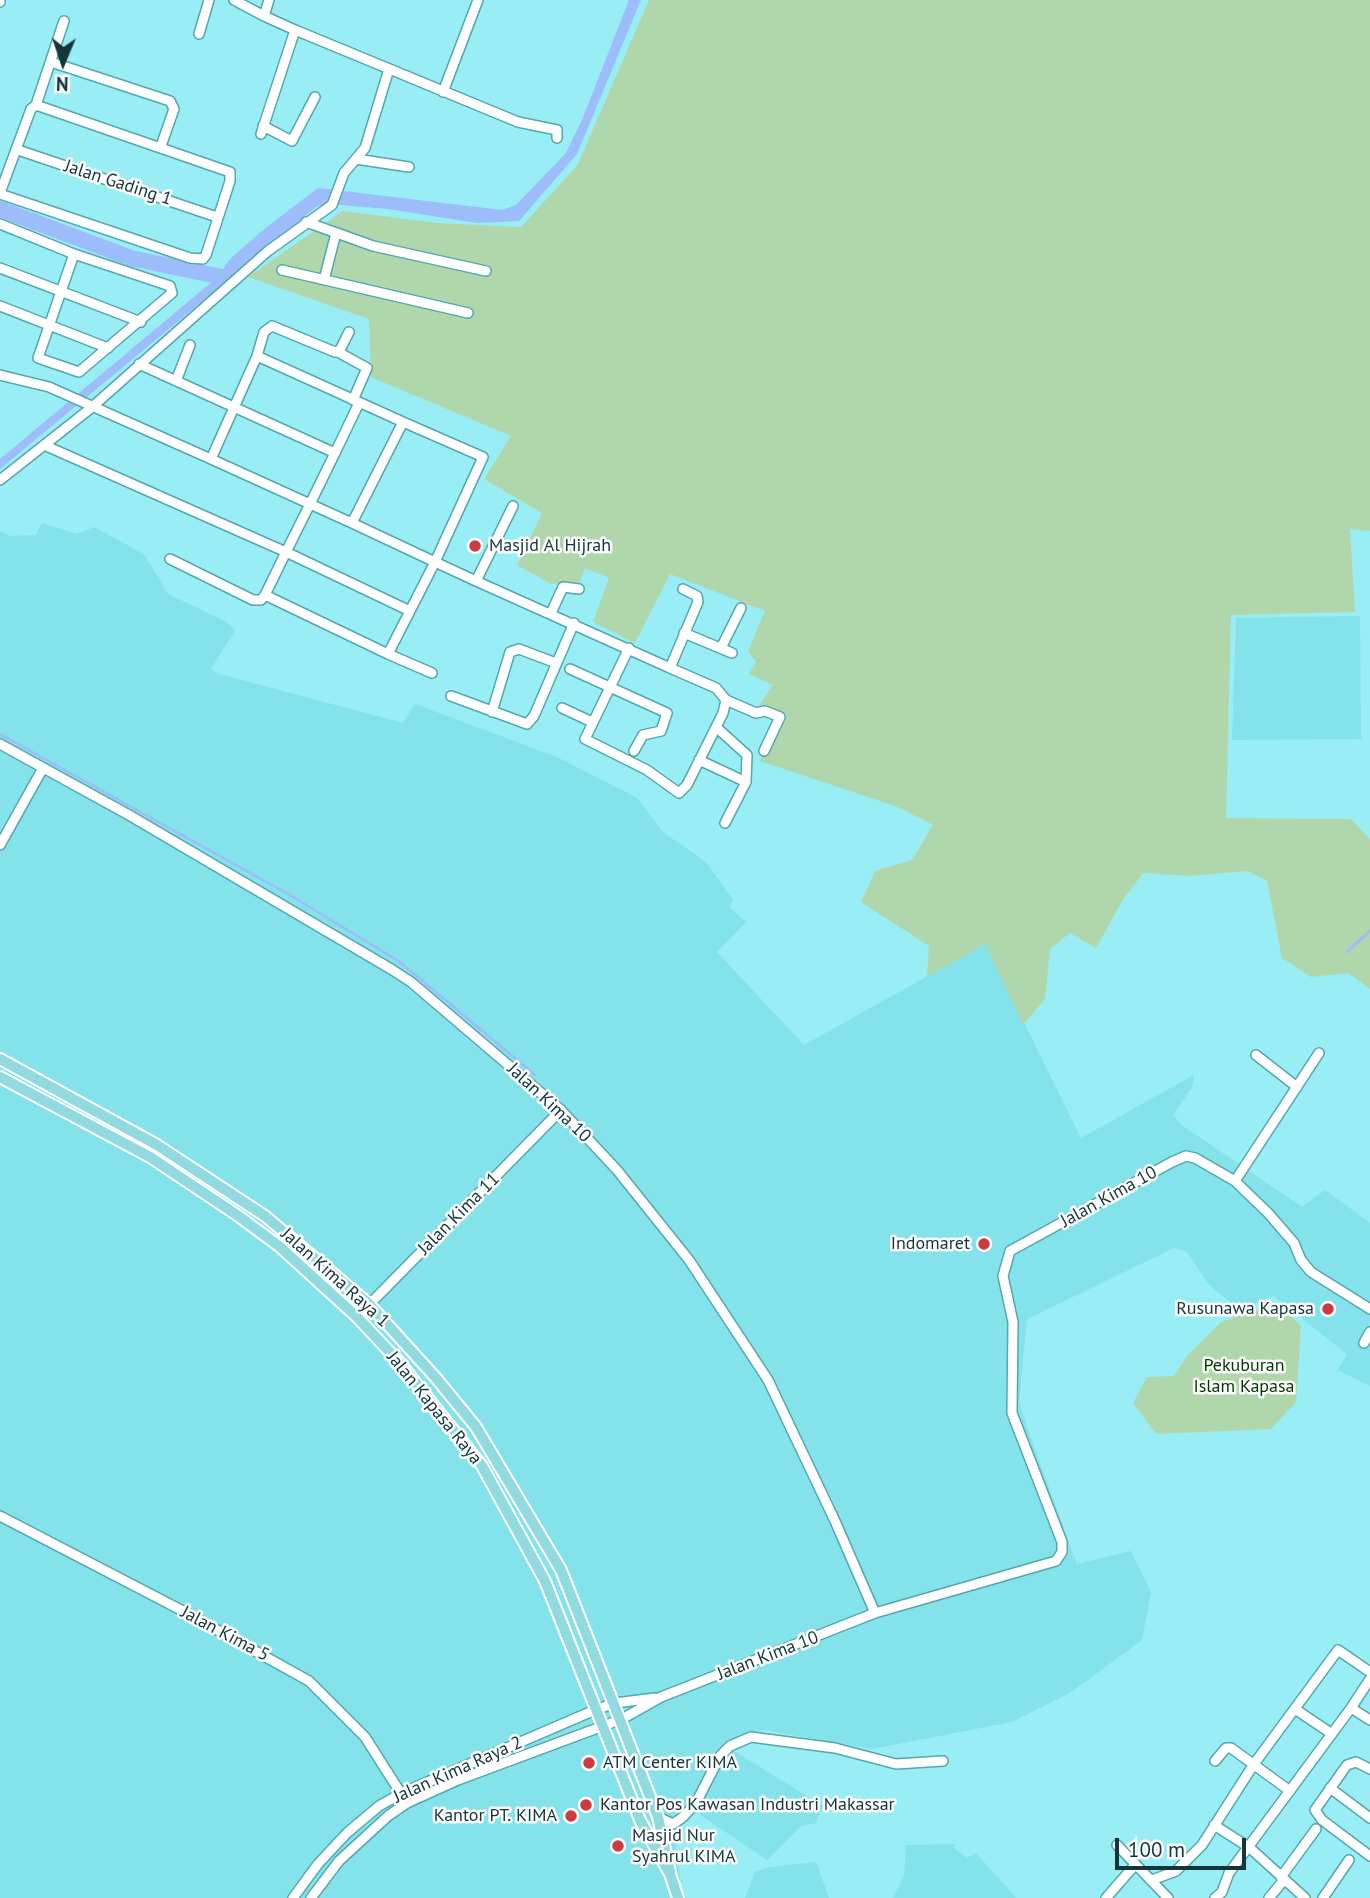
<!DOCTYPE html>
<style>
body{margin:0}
#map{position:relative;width:1370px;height:1898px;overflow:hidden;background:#99edf4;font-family:"PT Sans",sans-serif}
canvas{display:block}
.north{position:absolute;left:28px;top:28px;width:70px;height:70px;-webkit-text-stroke:5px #fdfdfd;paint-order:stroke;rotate:182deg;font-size:19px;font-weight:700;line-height:28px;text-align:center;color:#123639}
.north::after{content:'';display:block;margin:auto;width:24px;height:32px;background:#123639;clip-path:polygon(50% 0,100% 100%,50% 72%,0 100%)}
.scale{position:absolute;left:1115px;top:1838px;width:131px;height:32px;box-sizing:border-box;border:4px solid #123639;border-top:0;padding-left:9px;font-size:21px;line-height:24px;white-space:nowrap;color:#123639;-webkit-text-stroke:5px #fdfdfd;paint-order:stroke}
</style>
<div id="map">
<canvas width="1370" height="1898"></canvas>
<div class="north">N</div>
<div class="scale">100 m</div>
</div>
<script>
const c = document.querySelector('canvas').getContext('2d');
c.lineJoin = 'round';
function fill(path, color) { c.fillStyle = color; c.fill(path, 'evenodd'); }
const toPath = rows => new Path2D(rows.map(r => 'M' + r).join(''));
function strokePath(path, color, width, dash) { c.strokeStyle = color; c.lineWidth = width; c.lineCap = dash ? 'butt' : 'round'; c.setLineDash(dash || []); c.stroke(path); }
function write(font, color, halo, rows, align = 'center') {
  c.font = font + ' "PT Sans",sans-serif'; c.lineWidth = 5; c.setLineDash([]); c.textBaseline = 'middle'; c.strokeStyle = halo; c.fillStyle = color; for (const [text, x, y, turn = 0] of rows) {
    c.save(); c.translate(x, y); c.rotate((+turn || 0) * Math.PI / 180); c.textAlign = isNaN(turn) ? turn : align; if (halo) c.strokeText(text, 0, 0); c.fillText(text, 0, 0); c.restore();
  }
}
fill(toPath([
 [42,523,77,534,94,527,144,554,168,594,225,621,235,630,211,669,219,674,403,723,415,704,557,757,637,798,663,832,707,863,733,900,729,907,746,922,717,952,804,1045,985,944,1081,1138,1194,1075,1192,1087,1173,1115,1183,1126,1302,1207,1325,1190,1370,1223,1370,1386,1338,1370,1347,1354,1273,1296,1240,1310,1210,1286,1187,1252,1174,1248,1027,1319,1019,1402,1029,1433,1077,1564,1131,1551,1151,1592,1142,1640,1070,1693,1012,1722,872,1749,763,1730,739,1736,734,1751,823,1806,816,1823,801,1826,767,1860,687,1806,673,1815,681,1887,686,1898,0,1898,0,531,11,536,36,535],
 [1360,616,1361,739,1232,740,1236,618],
 [956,1844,953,1847,967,1858,976,1853,1016,1898,893,1898,904,1876,906,1845],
 [816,1862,829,1898,745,1898,755,1872,770,1867]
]), '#83e2ea');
fill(toPath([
 [649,0,1370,0,1370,531,1350,529,1355,612,1231,615,1226,818,1351,819,1370,839,1370,989,1348,973,1311,977,1282,958,1267,881,1247,871,1190,876,1143,873,1122,901,1096,948,1070,933,1050,949,1045,999,1023,1025,985,944,927,977,929,946,861,902,875,871,912,860,933,825,895,806,760,761,781,720,755,711,773,685,749,674,756,662,748,651,765,611,670,574,635,643,593,622,609,578,585,568,580,582,551,584,517,565,542,513,484,479,511,436,371,377,369,319,248,277,343,211,437,223,521,227,577,166],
 [1278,1303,1301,1326,1296,1402,1271,1429,1156,1434,1133,1403,1147,1377,1174,1376,1187,1356,1221,1322]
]), '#b0d7ac');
fill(toPath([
 [629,0,641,0,577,154,519,221,477,223,388,209,329,204,316,207,0,469,0,459,219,276,229,260,263,230,318,188,502,210,516,205,566,153,582,120]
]), '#9cbdf9');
strokePath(toPath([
 [0,734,290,895,400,962,535,1075],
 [1347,952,1370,931]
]), '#9cbdf9', 2.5);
strokePath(toPath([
 [0,209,131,258,222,277]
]), '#9cbdf9', 16);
const minor = toPath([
 [0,0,0,2],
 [234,0,264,16],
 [269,0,264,16,295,30],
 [199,34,209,0],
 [51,62,170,101,174,109,161,146],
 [443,92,478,0],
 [263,126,292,141,315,97],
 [261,134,295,30,518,122,557,130,557,138],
 [18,150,217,217],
 [356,159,409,167],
 [0,193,31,109,36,105,64,21],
 [0,194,190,258,203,259,206,255,230,181,230,172,36,105],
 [306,222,373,246,486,271],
 [0,224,74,254,170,286,172,293,79,372,38,358,74,254],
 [0,268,141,322],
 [282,270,468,313],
 [324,280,336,233],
 [0,306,108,348],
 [338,352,367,368,353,400],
 [257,356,264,332,272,326,335,352,340,350,349,332],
 [139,364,335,453,359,403],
 [0,375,49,387,211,459,257,356,403,422,352,523,310,504,335,453],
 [176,381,190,345],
 [44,445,286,552,310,504,211,459],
 [0,480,91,408,268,251,332,205,344,173,365,148,389,69],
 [352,523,435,562,483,457,403,422],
 [170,559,253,600,261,600,265,595],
 [476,581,670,668,698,602,697,596,683,589],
 [410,611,286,552,265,595,388,654,435,562,476,581,513,506],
 [551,613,563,587,579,589],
 [684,633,732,653],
 [629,648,585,739,647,770,679,793,687,785,723,713,726,700,716,688,670,668],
 [721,648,741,608],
 [388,654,432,673],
 [570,669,667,713,661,731,643,735,634,751],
 [451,696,527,724,534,716,574,623],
 [726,700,756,713,765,711,780,717,764,751],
 [562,708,592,722],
 [492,712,510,652,519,649,556,663],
 [716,727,747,755,746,782,725,823],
 [0,744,129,815,391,969,411,982,561,1110,617,1170,689,1260,768,1380,835,1521,875,1613],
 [699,760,746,782],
 [0,845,43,768],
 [1256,1055,1297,1087],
 [1235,1181,1319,1053],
 [357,1317,561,1110],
 [1364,1343,1370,1332],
 [0,1516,183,1611,309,1681,365,1737,407,1803],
 [1351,1708,1370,1679],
 [1295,1709,1332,1734],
 [1215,1761,1226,1748,1231,1748,1290,1791],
 [1370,1769,1356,1762,1347,1765,1315,1810,1322,1820,1370,1856],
 [1330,1788,1370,1818],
 [658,1817,673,1824,683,1817,696,1803,720,1756,730,1746,751,1737,835,1748,896,1764,943,1761],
 [1214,1825,1250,1848,1305,1898],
 [1117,1845,1168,1898],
 [1281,1877,1316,1829],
 [1152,1880,1176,1871,1202,1845,1254,1764,1338,1650,1370,1672],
 [293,1898,318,1864,347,1833,379,1806,402,1793,595,1710,615,1703,655,1698],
 [311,1898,339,1861,388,1816,407,1803,458,1780,622,1719,661,1697,875,1613,1056,1561,1062,1552,1062,1542,1012,1413,1013,1322,1003,1276,1010,1251,1172,1162,1186,1156,1195,1158,1235,1181,1269,1214,1294,1243,1301,1260,1311,1272,1370,1309],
 [1106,1898,1135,1865],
 [1215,1898,1222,1892,1229,1873,1351,1708,1370,1720],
 [1269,1898,1284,1880],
 [1323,1898,1349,1860]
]);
const major = toPath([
 [0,1059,157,1145,265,1216,368,1303,436,1378,476,1427,561,1570,658,1817,670,1872],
 [0,1077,150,1157,237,1215,279,1246,357,1317,400,1363,482,1466,545,1581,640,1820,670,1874,678,1898]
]);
strokePath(minor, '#53a7ae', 12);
strokePath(major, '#fff', 14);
strokePath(minor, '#fff', 9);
strokePath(major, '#91dadf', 10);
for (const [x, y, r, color] of [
 [475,546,7,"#cb3b42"],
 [984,1244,7,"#cb3b42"],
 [1328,1309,7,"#cb3b42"],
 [589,1763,7,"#cb3b42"],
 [586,1805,7,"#cb3b42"],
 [571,1816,7,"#cb3b42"],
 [618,1846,7,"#cb3b42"]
]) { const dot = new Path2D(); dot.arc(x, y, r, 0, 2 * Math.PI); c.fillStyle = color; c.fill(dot); strokePath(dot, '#fdfdfd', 2.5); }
write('18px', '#123639', '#fdfdfd', [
 ["Jalan Gading 1",118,183,18],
 ["Jalan Kima 10",549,1103,43],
 ["Jalan Kima 10",1109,1197,-29],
 ["Jalan Kima 11",459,1214,-45],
 ["Jalan Kima Raya 1",335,1278,42],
 ["Jalan Kapasa Raya",434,1408,51],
 ["Jalan Kima 5",225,1634,28],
 ["Jalan Kima 10",768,1656,-21],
 ["Jalan Kima Raya 2",458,1770,-24]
]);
write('18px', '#123639', '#fdfdfd', [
 ["Masjid Al Hijrah",489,546],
 ["Indomaret",970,1244,"right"],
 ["Rusunawa Kapasa",1314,1309,"right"],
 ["ATM Center KIMA",603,1763],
 ["Kantor Pos Kawasan Industri Makassar",600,1805],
 ["Kantor PT. KIMA",557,1816,"right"],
 ["Masjid Nur",632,1836],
 ["Syahrul KIMA",632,1857]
], 'left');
write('18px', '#003700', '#fdfdfd', [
 ["Pekuburan",1244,1366],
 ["Islam Kapasa",1244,1387]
]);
</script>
